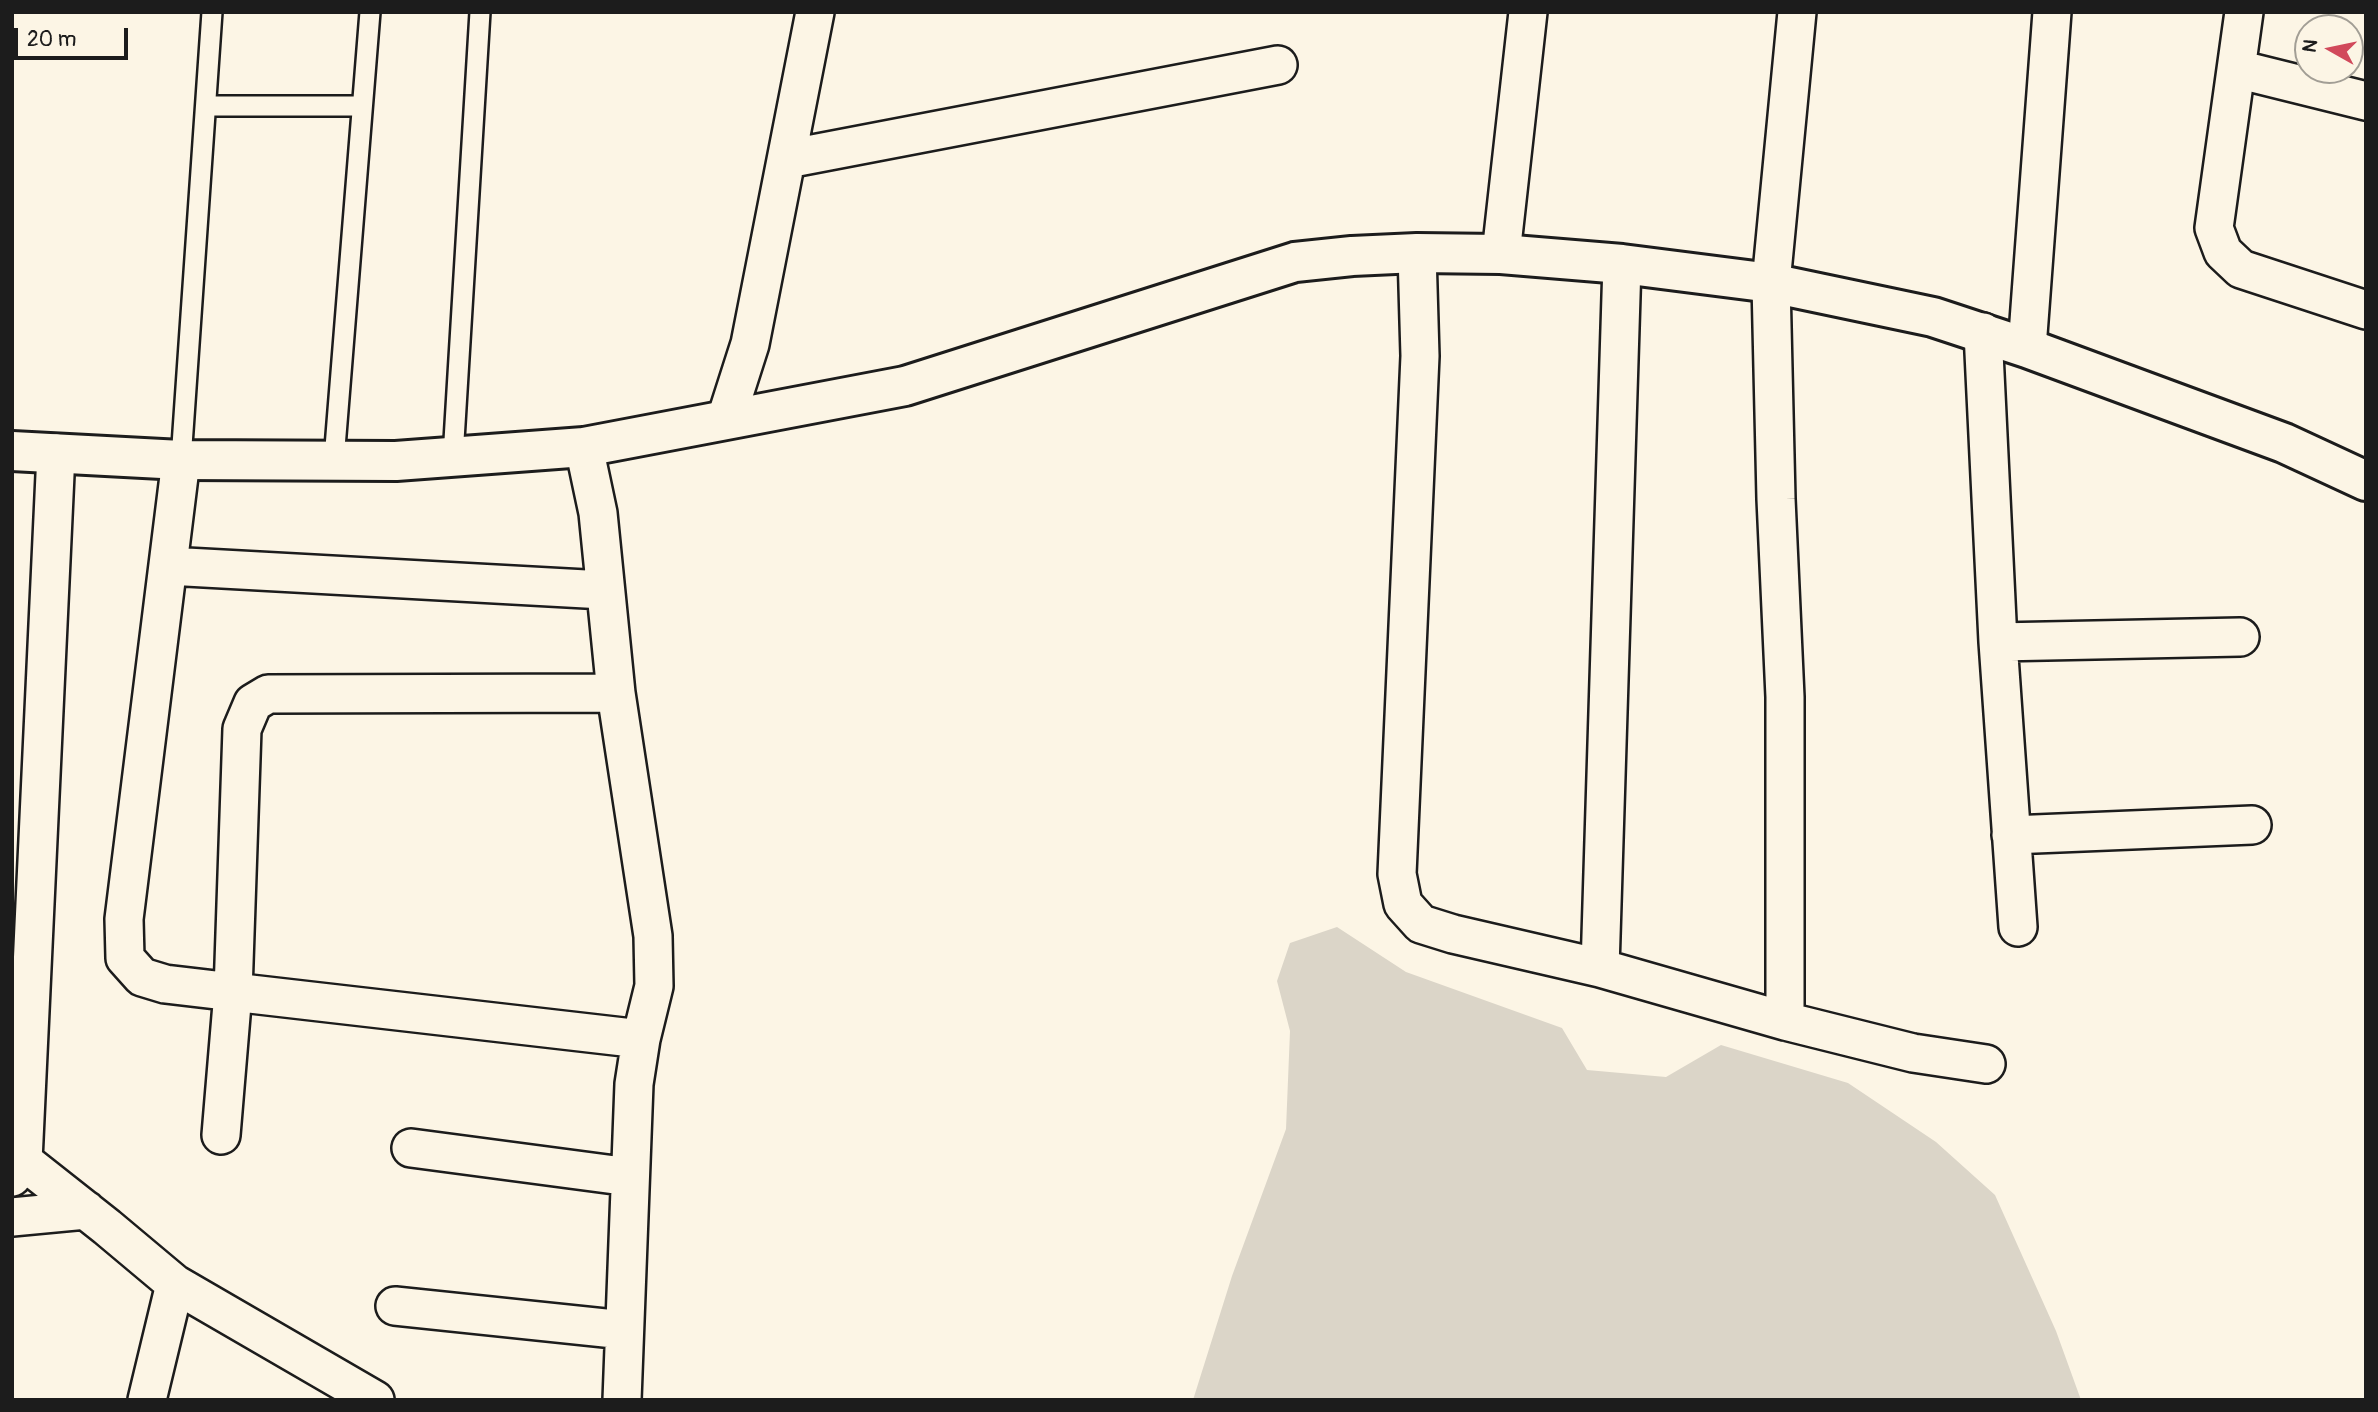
<!DOCTYPE html>
<style>
body{margin:0}
#map{position:relative;width:2378px;height:1412px;overflow:hidden;background:#fcf5e5;font-family:Pangolin,sans-serif}
canvas{display:block}
.frame{position:absolute;inset:0;border:14px solid #1c1c1c;pointer-events:none}
.north{position:absolute;left:2294px;top:14px;width:70px;height:70px;box-sizing:border-box;background:#fcf5e5;border:2px solid #a29e95;border-radius:50%;rotate:279deg;font-size:19px;font-weight:700;line-height:28px;text-align:center;color:#1c1c1c}
.north::after{content:'';display:block;margin:auto;width:24px;height:32px;background:#d1495b;clip-path:polygon(50% 0,100% 100%,50% 72%,0 100%)}
.scale{position:absolute;left:14px;top:28px;width:114px;height:32px;box-sizing:border-box;border:4px solid #1c1c1c;border-top:0;padding-left:9px;font-size:21px;line-height:24px;white-space:nowrap;color:#1c1c1c;-webkit-text-stroke:5px #fcf5e5;paint-order:stroke}
</style>
<div id="map">
<canvas width="2378" height="1412"></canvas>
<div class="frame"></div>
<div class="north">N</div>
<div class="scale">20 m</div>
</div>
<script>
const c = document.querySelector('canvas').getContext('2d');
c.lineJoin = 'round';
function fill(path, color) { c.fillStyle = color; c.fill(path, 'evenodd'); }
const toPath = rows => new Path2D(rows.map(r => 'M' + r).join(''));
function strokePath(path, color, width, dash) { c.strokeStyle = color; c.lineWidth = width; c.lineCap = dash ? 'butt' : 'round'; c.setLineDash(dash || []); c.stroke(path); }
fill(toPath([
 [1337,927,1406,972,1562,1028,1587,1070,1666,1077,1721,1045,1848,1083,1936,1142,1995,1195,2056,1331,2081,1400,1193,1400,1232,1276,1286,1129,1290,1031,1277,981,1290,943]
]), '#dbd5c8');
const lane = toPath([
 [206,106,362,106],
 [453,457,480,12],
 [181,460,212,12],
 [334,460,370,12]
]);
const street = toPath([
 [2244,12,2214,228,2223,252,2241,269,2366,310],
 [2237,69,2366,101],
 [787,159,1278,65],
 [1417,253,1420,356,1397,874,1403,904,1421,924,1453,934,1600,968,1785,1021,1913,1053,1986,1064],
 [1501,254,1528,12],
 [1983,332,1998,642,2018,927],
 [2027,348,2052,12],
 [726,419,750,344,815,12],
 [584,447,598,513,616,693,653,936,654,986,641,1039,634,1084,622,1400],
 [181,460,124,919,125,958,142,977,165,984,233,992,242,729,253,703,268,694,616,693],
 [168,566,604,590],
 [1998,642,2240,637],
 [2011,835,2252,825],
 [1600,968,1622,264],
 [1785,1021,1785,697,1776,499,1771,283,1797,12],
 [221,1135,233,992,641,1039],
 [411,1148,630,1177],
 [12,1152,107,1227,175,1284,375,1400],
 [12,1177,23,1161,56,453],
 [12,1217,86,1210],
 [395,1306,624,1330],
 [147,1400,175,1284]
]);
const secondary = toPath([
 [12,451,181,460,396,461,584,447,905,386,1295,262,1352,256,1417,253,1501,254,1622,264,1771,283,1933,317,2027,348,2284,443,2366,481]
]);
strokePath(lane, '#1c1c1c', 24);
strokePath(street, '#1c1c1c', 42);
strokePath(secondary, '#1c1c1c', 44);
strokePath(lane, '#fcf5e5', 19);
strokePath(street, '#fcf5e5', 37);
strokePath(secondary, '#fcf5e5', 38);
</script>
